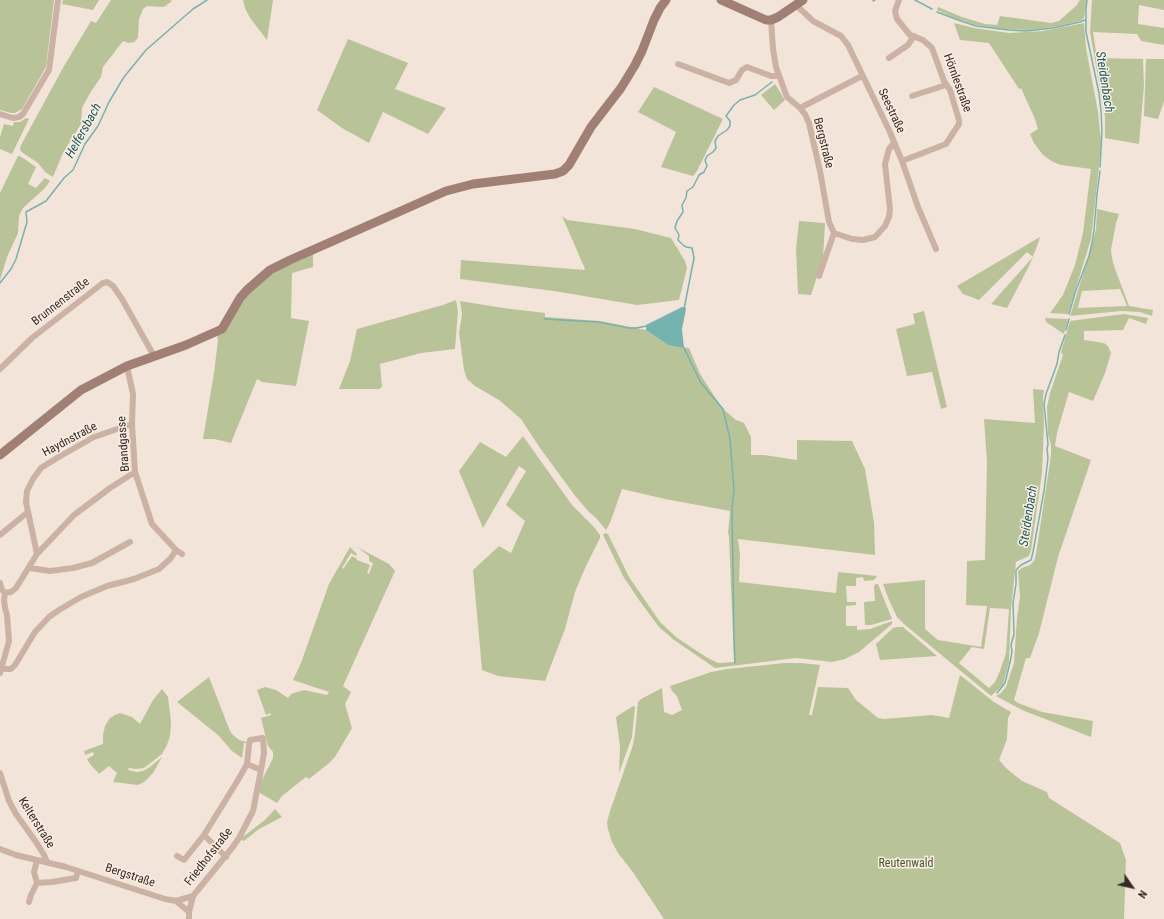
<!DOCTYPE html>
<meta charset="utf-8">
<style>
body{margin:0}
#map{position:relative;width:1164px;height:919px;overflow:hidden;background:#f3e4d9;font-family:"Roboto Condensed",sans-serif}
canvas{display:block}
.north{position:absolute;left:1112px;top:867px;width:40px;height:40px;-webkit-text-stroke:3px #fbefe5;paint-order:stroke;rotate:124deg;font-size:11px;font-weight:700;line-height:16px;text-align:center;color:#372a26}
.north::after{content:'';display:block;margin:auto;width:14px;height:18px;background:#372a26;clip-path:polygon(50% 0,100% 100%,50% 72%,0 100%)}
</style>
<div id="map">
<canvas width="1164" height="919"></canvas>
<div class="north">N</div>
</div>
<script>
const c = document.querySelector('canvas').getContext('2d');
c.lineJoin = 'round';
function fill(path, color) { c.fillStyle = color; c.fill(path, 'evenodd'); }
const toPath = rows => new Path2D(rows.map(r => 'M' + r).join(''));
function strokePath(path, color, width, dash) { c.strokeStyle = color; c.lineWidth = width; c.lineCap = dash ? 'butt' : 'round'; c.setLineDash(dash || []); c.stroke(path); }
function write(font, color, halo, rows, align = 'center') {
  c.font = font + ' "Roboto Condensed",sans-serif'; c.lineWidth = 3; c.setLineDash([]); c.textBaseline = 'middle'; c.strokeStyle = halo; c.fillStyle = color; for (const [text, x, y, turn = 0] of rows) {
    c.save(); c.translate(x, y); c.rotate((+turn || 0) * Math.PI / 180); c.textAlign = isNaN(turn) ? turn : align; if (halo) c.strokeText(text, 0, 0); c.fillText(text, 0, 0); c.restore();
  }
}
fill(toPath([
 [0,0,54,0,46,67,22,109,15,113,11,113,0,110],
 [63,0,99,0,93,10,62,4],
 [111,0,170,0,172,1,164,7,147,6,143,9,139,19,138,38,134,42,129,43,123,41,103,67,101,77,90,93,82,108,81,124,63,153,53,177,45,172,38,163,23,153,20,150,21,145,64,66,91,21,96,23],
 [243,0,273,0,267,40,250,18,245,8],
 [1080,0,1087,0,1084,18,1080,21,1054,27,1029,30,1005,29,976,25,955,18,937,10,938,7,962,17,985,24,997,25,1000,16,1051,23,1059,21,1076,6],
 [1092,0,1164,0,1164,10,1139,5,1138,24,1164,28,1164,45,1141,41,1137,34,1093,32,1097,58,1143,59,1144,86,1139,144,1105,138,1105,117,1090,32],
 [954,23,974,28,1009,33,1043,31,1084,23,1086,48,1098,112,1101,141,1099,167,1091,239,1068,314,1050,313,1063,295,1075,265,1083,233,1091,169,1061,165,1053,162,1043,155,1034,143,1030,134,1038,129,1035,119,1021,88,1019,89,989,43,960,40],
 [348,39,408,63,395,89,446,108,428,134,383,112,369,143,342,128,317,110],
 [1146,59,1164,59,1164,101,1158,119,1144,116],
 [775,84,785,100,774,110,761,95],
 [654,87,723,119,697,171,693,176,661,167,676,132,638,112],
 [26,118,29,119,12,154,0,149,0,137,4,124,13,126,14,122,20,122],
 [18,156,20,156,36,167,28,184,36,188,45,178,50,181,44,189,23,208,19,216,18,233,7,257,0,280,0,193],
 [1097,209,1119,214,1116,223,1111,250,1112,258,1114,266,1129,306,1153,310,1152,316,1140,312,1121,311,1070,316,1090,252,1096,229],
 [1120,289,1127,306,1078,308,1082,291],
 [562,216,567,220,635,229,671,238,685,261,687,268,679,300,637,305,554,291,460,279,461,260,584,270,585,269],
 [799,221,825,223,823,258,811,295,798,294,796,249],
 [1040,237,1036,249,1029,266,1007,308,991,304,1033,257,1027,252,979,300,963,294,957,286],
 [313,254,313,267,292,273,291,318,309,321,296,386,262,382,257,379,231,443,214,439,203,439,214,373,218,340,217,335,247,296,265,278,281,269],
 [456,300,458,311,455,349,421,353,380,364,382,387,379,389,339,389,350,361,357,329,443,305],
 [460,301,503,308,545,313,545,317,600,321,646,330,668,345,689,348,700,374,722,408,736,420,744,423,751,437,751,455,764,455,797,460,797,440,852,441,865,469,874,522,875,555,738,539,740,554,739,582,836,593,838,572,877,576,874,580,864,581,863,577,856,578,856,586,846,586,847,602,856,602,856,605,846,606,846,626,857,626,857,630,870,629,892,621,892,624,859,652,845,659,832,662,796,658,715,668,674,640,659,627,639,600,623,576,603,535,605,533,608,534,629,577,660,622,676,637,706,657,718,663,734,662,729,536,728,533,730,511,665,499,622,489,610,523,606,530,597,519,589,512,576,497,540,448,521,419,499,400,475,386,467,379,464,370,459,333,462,314],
 [924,311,947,407,941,409,932,372,907,376,896,329,915,324,913,314],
 [1124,314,1148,318,1146,324,1129,318,1123,330,1084,331,1084,340,1104,343,1108,346,1111,353,1105,373,1093,401,1069,392,1057,433,1055,446,1091,460,1058,557,1039,633,1030,658,1026,658,1014,700,1018,703,1042,712,1093,721,1091,737,1022,710,996,696,1001,693,1006,687,1014,663,1017,618,1020,597,1018,571,1022,568,1030,565,1034,561,1036,554,1051,455,1051,445,1048,435,1047,407,1050,393,1063,355,1061,352,1070,321],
 [1045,318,1068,319,1064,334,1046,322],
 [1033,389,1044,390,1043,396,1044,424,1042,473,1031,550,1029,556,1016,562,1011,609,1009,662,1003,685,991,696,904,624,897,617,889,600,883,584,925,580,925,629,938,640,981,647,987,606,966,605,967,561,985,560,987,461,984,419,1035,423],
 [990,608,1009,609,1006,653,1000,671,995,682,989,688,959,663,972,647,984,649],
 [523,436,572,505,594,527,600,535,600,538,586,566,575,592,565,629,545,681,498,676,482,670,473,570,499,546,511,553,525,521,506,505,526,471,519,466,483,528,459,471,480,442,506,457],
 [350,547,357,554,356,556,351,553,342,568,343,569,352,556,356,558,357,560,370,565,367,573,369,574,373,563,369,561,369,556,357,547,389,564,395,571,343,686,351,692,345,704,352,728,335,757,328,764,309,779,306,777,282,796,277,803,260,793,260,784,273,758,273,752,268,746,261,718,271,715,270,713,266,715,257,690,265,687,276,690,288,698,291,694,304,690,327,695,329,692,293,680,301,663,329,584],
 [876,584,878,584,892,619,871,625,865,625,864,602,875,601,874,586],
 [897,627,903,627,937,656,880,660,876,644,893,628],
 [785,663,801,663,820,665,809,715,812,715,818,687,848,688,856,700,878,718,884,719,932,715,949,718,960,675,994,702,1011,712,1008,718,1007,739,999,760,1007,769,1022,781,1047,792,1049,798,1120,843,1126,860,1124,919,664,919,632,871,618,853,612,842,608,829,607,822,610,811,633,745,635,733,638,702,641,699,662,688,664,712,672,715,682,710,677,696,672,691,670,686,711,672,727,669],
 [209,677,230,731,233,735,239,740,247,742,247,743,244,743,242,758,232,751,218,735,177,702],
 [162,689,168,697,171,722,170,736,167,745,162,754,144,768,136,769,129,768,128,770,137,772,143,771,150,767,162,757,153,773,144,782,138,785,113,782,117,773,109,766,99,774,90,764,87,759,94,755,93,752,85,755,84,751,103,744,103,735,105,726,110,718,115,715,120,713,132,717,140,724,153,700],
 [633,706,635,707,632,737,619,773,620,746,616,717],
 [275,809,282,817,259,829,244,841,240,839,265,820]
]), '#b9c398');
fill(toPath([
 [682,307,685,307,686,309,682,329,684,348,668,345,646,330,646,325]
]), '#75b3af');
strokePath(toPath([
 [915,0,932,9],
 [1087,0,1086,9,1086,32,1099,93,1101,111,1102,131,1100,167],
 [873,1,875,0],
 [937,12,961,21,976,26,1009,30,1026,31,1053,28,1080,22,1085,20],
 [0,283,11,269,16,259,27,222,26,212,46,201,64,178,73,170,85,144,98,126,109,102,124,77,146,50,193,9,207,0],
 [684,309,694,258,692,248,686,247,682,244,678,240,679,235,675,228,677,221,683,212,682,205,686,198,687,191,693,187,699,175,704,172,707,166,705,160,707,156,713,152,716,148,715,141,718,136,727,130,730,126,730,121,726,116,734,105,740,100,755,95,772,82],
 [1069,314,1075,293,1089,256,1092,243,1094,230,1097,194,1100,171],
 [544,319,598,322,629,328,636,328,647,326],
 [1066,330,1069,319],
 [683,346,701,383,723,409,730,439,734,490,732,509,734,637,735,663],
 [997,693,1005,683,1011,658,1012,651,1011,645,1014,634,1013,603,1016,584,1016,570,1021,565,1031,560,1033,552,1044,491,1048,458,1047,449,1048,444,1044,404,1046,394,1057,364,1059,352,1065,335]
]), '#75b3af', 1.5);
strokePath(toPath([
 [899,0,895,11,897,19,910,35,923,40,932,48,944,81,950,90,959,120,959,124,946,144,902,161],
 [796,5,813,21,841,36,848,45,889,130,902,161,918,207,936,249],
 [771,20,773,49,776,67,787,97,800,108,805,114,809,123,820,171,829,222,834,233],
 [889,58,908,45,914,36],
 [678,64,729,83,736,80,742,70,747,67,771,76,778,76],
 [912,96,946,85],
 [800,108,862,76],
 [0,114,13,118,19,117,23,114,49,70,58,0],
 [834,233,852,239,863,240,875,237,885,226,889,217,890,209,885,164,889,149,894,143],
 [819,276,834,233],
 [127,366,133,394,132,424,135,472,152,524,176,550,182,554],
 [0,369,32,338,103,283,107,282,113,286,122,299,154,356],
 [0,535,28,512],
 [37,554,26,502,27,491,33,479,41,468,57,458,94,437,132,424],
 [29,568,50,571,73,568,92,563,130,542],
 [0,583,2,590,5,593],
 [5,593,11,592,16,588,37,554,74,515,110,488,135,472],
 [2,669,11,669,15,665,35,632,49,617,59,610,81,597,107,586,134,579,159,569,171,558,176,550],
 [0,673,9,641,7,615,5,608,4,600,5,593],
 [0,773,9,801,16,814,36,842,44,855,47,862],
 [204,835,226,857],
 [0,849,16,855,66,867,165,899,176,901,193,896],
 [177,856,184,860,204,835,238,780,247,764,249,745,250,740,263,738,264,753,261,770],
 [37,883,34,872,37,860],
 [176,901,189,912],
 [29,902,31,895,37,883,52,882,76,878,78,871],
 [189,919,189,912,193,896,232,848,239,838,253,811,261,770,247,764]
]), '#ccb2a4', 6);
strokePath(toPath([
 [721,0,766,20,771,20,778,17,803,0],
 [0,455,81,390,127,366,186,345,222,329,240,298,247,290,270,270,290,260,446,191,473,184,555,174,563,171,569,165,591,127,621,88,635,65,642,51,654,20,660,8,666,0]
]), '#a08075', 9);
write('12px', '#372a26', '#fbefe5', [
 ["Hörnlestraße",957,83,70],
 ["Seestraße",891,111,65],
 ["Bergstraße",823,143,76],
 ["Brunnenstraße",61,302,-38],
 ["Haydnstraße",70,440,-28],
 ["Brandgasse",124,444,-94],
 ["Kelterstraße",36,823,58],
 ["Friedhofstraße",209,857,-52],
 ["Bergstraße",130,876,18]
]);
write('12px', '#4b5728', '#fbefe5', [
 ["Reutenwald",906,864]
]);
write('italic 13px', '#185c59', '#fbefe5', [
 ["Steidenbach",1104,82,81],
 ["Helfersbach",84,131,-61],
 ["Steidenbach",1029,516,-81]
]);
</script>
